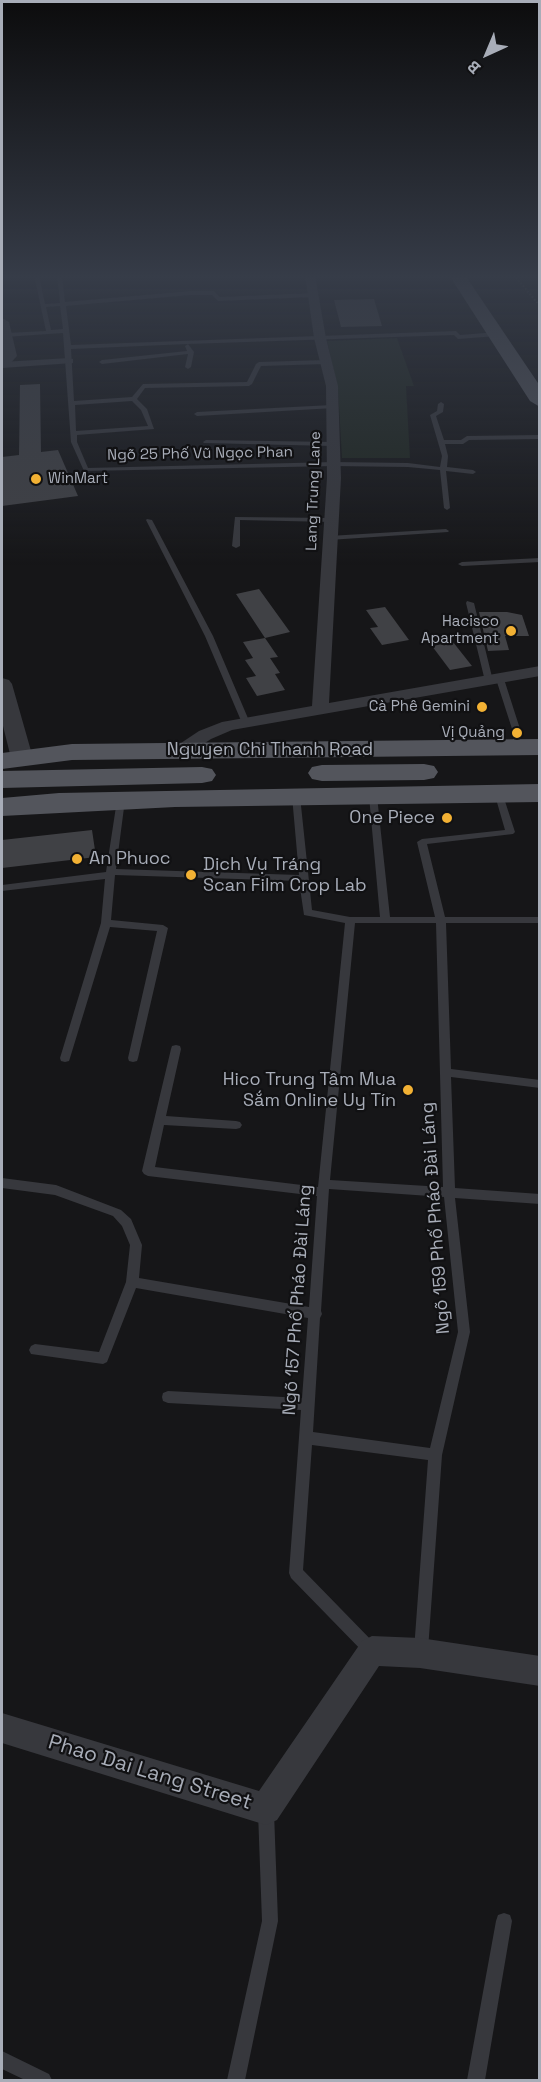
<!DOCTYPE html>
<meta charset="utf-8">
<style>
body{margin:0}
#map{position:relative;width:541px;height:2082px;overflow:hidden;background:#161618;font-family:"Space Grotesk",sans-serif}
canvas{display:block}
.frame{position:absolute;inset:0;border:3px solid #a8adb8;pointer-events:none}
.north{position:absolute;left:457px;top:24px;width:60px;height:60px;-webkit-text-stroke:4px #111113;paint-order:stroke;rotate:224deg;font-size:16px;font-weight:700;line-height:24px;text-align:center;color:#a8adb8}
.north::after{content:'';display:block;margin:auto;width:21px;height:27px;background:#a8adb8;clip-path:polygon(50% 0,100% 100%,50% 72%,0 100%)}
</style>
<div id="map">
<canvas width="541" height="2082"></canvas>
<div class="frame"></div>
<div class="north">B</div>
</div>
<script>
const c = document.querySelector('canvas').getContext('2d');
c.lineJoin = 'round';
function fill(path, color) { c.fillStyle = color; c.fill(path, 'evenodd'); }
const toPath = rows => new Path2D(rows.map(r => 'M' + r).join(''));
function strokePath(path, color, width, dash) { c.strokeStyle = color; c.lineWidth = width; c.lineCap = dash ? 'butt' : 'round'; c.setLineDash(dash || []); c.stroke(path); }
function write(font, color, halo, rows, align = 'center') {
  c.font = font + ' "Space Grotesk",sans-serif'; c.lineWidth = 4.5; c.setLineDash([]); c.textBaseline = 'middle'; c.strokeStyle = halo; c.fillStyle = color; for (const [text, x, y, turn = 0] of rows) {
    c.save(); c.translate(x, y); c.rotate((+turn || 0) * Math.PI / 180); c.textAlign = isNaN(turn) ? turn : align; if (halo) c.strokeText(text, 0, 0); c.fillText(text, 0, 0); c.restore();
  }
}
fill(toPath([
 [397,338,414,386,406,386,410,458,342,458,338,389,327,341]
]), '#1e261f');
fill(toPath([
 [374,299,382,326,341,327,334,300],
 [40,384,41,452,58,450,78,496,2,506,2,457,19,455,20,385],
 [259,589,290,632,265,638,236,594],
 [385,607,409,640,382,645,370,628,378,627,366,610],
 [479,612,507,612,522,615,529,636,505,636,509,650,488,651],
 [265,638,278,657,270,658,280,673,275,674,285,690,257,696,246,678,256,676,245,660,253,658,243,642],
 [453,642,472,666,450,670,432,646],
 [92,830,96,857,2,868,2,840]
]), '#404145');
strokePath(toPath([
 [514,275,540,306]
]), '#3d3f44', 2, [1.5, 2]);
fill(toPath([
 [2,275,9,275,2,277,2,275],
 [34,275,39,275,45,304,60,303,57,275,62,275,65,302,190,291,214,291,220,297,313,293,316,295,313,297,218,301,212,295,190,295,66,306,71,345,456,331,460,335,497,332,500,334,497,336,458,339,454,335,188,344,194,352,191,367,188,369,185,367,188,354,102,364,99,362,102,360,187,351,185,346,188,344,71,349,74,401,132,397,143,384,247,382,256,364,259,362,326,360,329,362,326,364,261,366,252,384,249,386,145,388,137,399,147,409,154,429,77,435,77,442,88,468,334,462,408,463,440,467,442,456,430,415,437,411,438,404,441,402,444,404,443,412,436,416,444,440,461,440,467,436,540,435,540,439,469,440,463,444,445,444,448,456,447,467,473,470,476,472,473,474,446,471,450,508,447,510,444,508,440,470,408,467,334,466,84,471,71,442,63,333,5,337,2,335,5,333,46,331,34,275],
 [60,306,63,329,51,330,46,307,60,306],
 [132,401,141,410,148,426,76,431,75,405,132,401],
 [332,405,335,407,334,408,197,416,194,414,197,412,332,405],
 [206,440,333,442,336,444,333,446,204,443,203,442,206,440],
 [235,517,331,518,334,520,331,522,240,520,240,546,236,548,232,546,235,517],
 [147,519,152,520,213,636,250,723,249,725,246,725,242,723,205,636,146,520,147,519],
 [446,529,449,531,448,532,329,540,325,538,329,536,446,529],
 [540,558,540,562,462,566,458,564,462,562,540,558],
 [467,601,474,603,493,681,492,683,486,683,485,681,466,603,467,601],
 [497,677,503,677,504,679,521,732,520,749,517,750,513,747,513,732,496,679,497,677],
 [498,789,502,792,515,832,513,834,427,844,445,917,540,917,540,923,446,923,451,1069,540,1080,540,1088,451,1077,455,1188,540,1194,540,1204,455,1198,470,1332,442,1455,428,1650,426,1655,421,1657,416,1655,414,1650,428,1460,312,1445,303,1570,377,1646,379,1651,377,1656,372,1658,367,1656,291,1578,289,1573,301,1410,168,1403,163,1401,162,1397,163,1393,168,1391,302,1398,308,1318,136,1288,107,1362,103,1364,31,1354,29,1350,31,1346,35,1344,99,1352,126,1282,130,1245,122,1226,113,1216,55,1195,2,1188,2,1178,56,1185,121,1210,131,1219,142,1245,139,1278,309,1307,317,1196,148,1176,144,1174,142,1171,171,1049,172,1046,176,1045,180,1046,181,1049,166,1116,236,1121,240,1122,242,1125,240,1128,236,1129,164,1125,155,1167,318,1187,345,923,304,915,299,881,115,875,111,920,163,925,168,928,138,1058,137,1061,133,1062,129,1061,128,1058,157,931,110,927,70,1058,69,1061,65,1062,61,1061,60,1058,101,923,105,879,2,891,2,885,106,872,117,800,121,797,125,800,116,869,299,875,292,796,296,793,300,796,312,910,350,917,380,917,369,796,373,793,377,796,390,917,435,917,417,842,422,839,505,830,494,792,498,789],
 [355,923,436,923,443,1187,330,1180,355,923],
 [329,1189,444,1197,458,1332,430,1448,313,1432,320,1318,322,1314,321,1311,329,1189],
 [266,1804,272,1806,274,1812,278,1921,245,2080,227,2080,262,1921,258,1812,260,1806,266,1804],
 [504,1913,510,1915,512,1921,485,2080,467,2080,496,1921,498,1915,504,1913],
 [2,2051,49,2074,52,2080,25,2080,2,2069,2,2051]
]), '#37383d');
fill(toPath([
 [305,275,315,275,326,338,338,386,341,478,329,703,540,666,540,676,232,730,211,739,187,755,175,755,173,751,175,747,199,731,222,722,312,706,327,478,326,386,314,338,305,275],
 [69,358,73,359,73,363,2,368,2,362,69,358],
 [372,1636,420,1638,540,1656,540,1686,420,1668,379,1666,277,1820,266,1825,2,1743,2,1713,259,1791,362,1641,372,1636]
]), '#37383d');
fill(toPath([
 [2,318,9,322,17,356,7,367,2,368,2,318],
 [2,678,9,680,12,684,33,758,30,763,22,765,14,763,11,758,2,722,2,678]
]), '#37383d');
fill(toPath([
 [449,275,465,275,540,386,540,407,530,401,449,275],
 [540,739,540,755,72,760,2,769,2,753,72,744,540,739],
 [424,764,434,766,438,772,434,778,424,780,322,781,312,779,308,773,312,767,322,765,424,764],
 [202,767,212,769,216,775,212,781,202,783,2,788,2,771,202,767],
 [540,784,540,802,175,807,2,816,2,798,59,793,540,784]
]), '#53555c');
const sky = c.createLinearGradient(0, 0, 0, 566);
sky.addColorStop(0, '#0c0c0d');
sky.addColorStop(0.49, '#363c48');
sky.addColorStop(1, '#363c4800');
c.fillStyle = sky;
c.fillRect(0, 0, 541, 566);
for (const [x, y, r, color] of [
 [36,479,6,"#f2b134"],
 [511,631,6,"#f2b134"],
 [482,707,6,"#f2b134"],
 [517,733,6,"#f2b134"],
 [447,818,6,"#f2b134"],
 [77,859,6,"#f2b134"],
 [191,875,6,"#f2b134"],
 [408,1090,6,"#f2b134"]
]) { const dot = new Path2D(); dot.arc(x, y, r, 0, 2 * Math.PI); c.fillStyle = color; c.fill(dot); strokePath(dot, '#111113', 2); }
write('15px', '#a8adb8', '#111113', [
 ["Ngõ 25 Phố Vũ Ngọc Phan",200,454,-1],
 ["Lang Trung Lane",314,491,-88]
]);
write('15px', '#a8adb8', '#111113', [
 ["WinMart",48,479,"left"],
 ["Hacisco",499,622],
 ["Apartment",499,639],
 ["Cà Phê Gemini",470,707],
 ["Vị Quảng",505,733]
], 'right');
write('18px', '#a8adb8', '#111113', [
 ["Nguyen Chi Thanh Road",270,750],
 ["Ngõ 159 Phố Pháo Đài Láng",436,1218,-94],
 ["Ngõ 157 Phố Pháo Đài Láng",298,1300,-86]
]);
write('18px', '#a8adb8', '#111113', [
 ["One Piece",435,818],
 ["An Phuoc",89,859,"left"],
 ["Dịch Vụ Tráng",203,865,"left"],
 ["Scan Film Crop Lab",203,886,"left"],
 ["Hico Trung Tâm Mua",396,1080],
 ["Sắm Online Uy Tín",396,1101]
], 'right');
write('21px', '#a8adb8', '#111113', [
 ["Phao Dai Lang Street",150,1773,17]
]);
</script>
